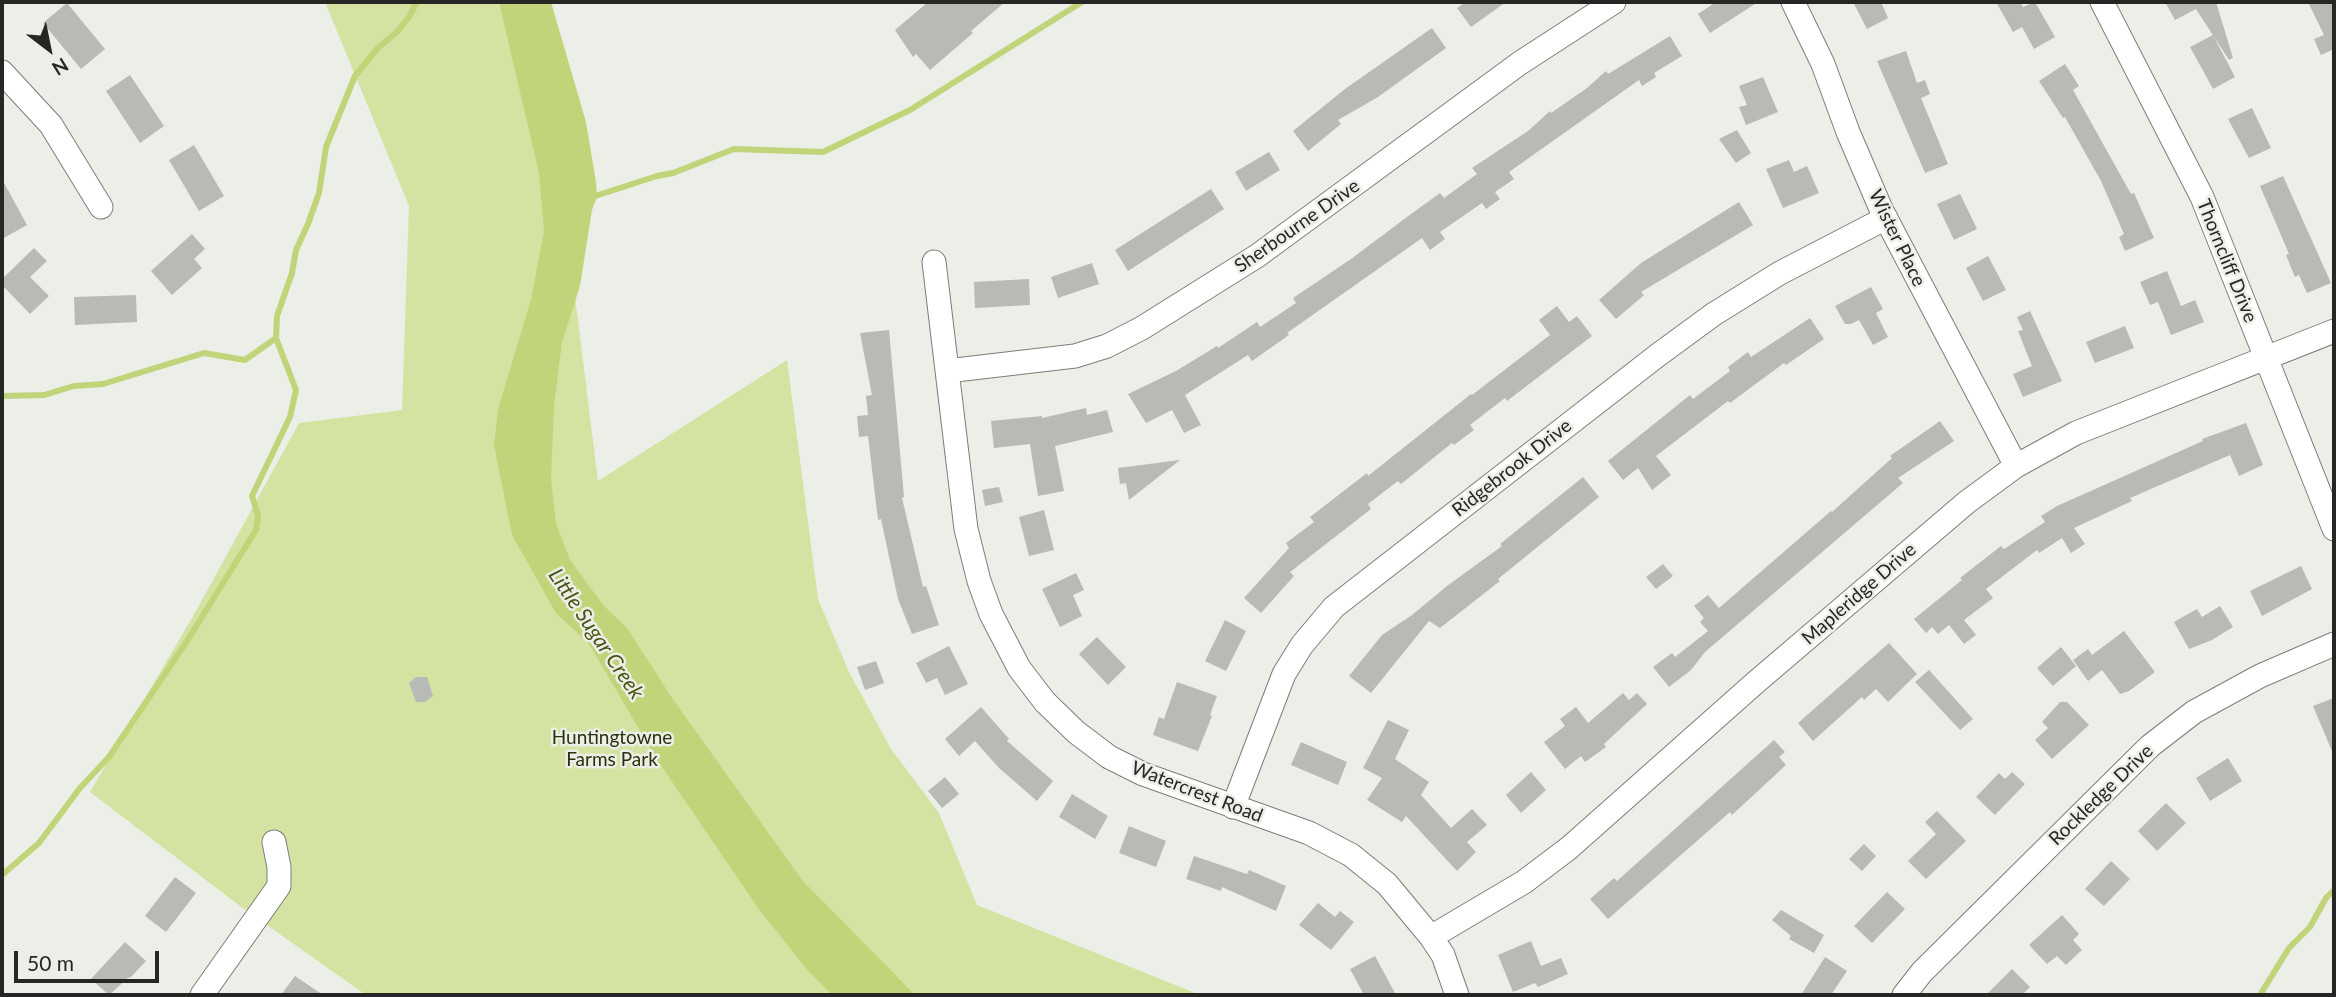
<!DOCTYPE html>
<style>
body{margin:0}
#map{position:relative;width:2336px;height:997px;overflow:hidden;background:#eceee8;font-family:Lato,sans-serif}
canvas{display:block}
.frame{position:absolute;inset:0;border:4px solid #262725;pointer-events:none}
.north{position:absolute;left:14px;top:14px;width:70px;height:70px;-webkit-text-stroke:5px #eceee8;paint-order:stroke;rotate:148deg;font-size:19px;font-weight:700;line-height:28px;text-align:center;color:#262725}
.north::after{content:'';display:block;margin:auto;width:24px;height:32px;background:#262725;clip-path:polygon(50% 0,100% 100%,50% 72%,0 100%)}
.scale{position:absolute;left:14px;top:951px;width:145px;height:32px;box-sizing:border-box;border:4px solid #262725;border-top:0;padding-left:9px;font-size:21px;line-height:24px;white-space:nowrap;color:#262725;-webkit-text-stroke:5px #eceee8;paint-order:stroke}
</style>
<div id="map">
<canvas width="2336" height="997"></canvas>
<div class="frame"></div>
<div class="north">N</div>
<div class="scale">50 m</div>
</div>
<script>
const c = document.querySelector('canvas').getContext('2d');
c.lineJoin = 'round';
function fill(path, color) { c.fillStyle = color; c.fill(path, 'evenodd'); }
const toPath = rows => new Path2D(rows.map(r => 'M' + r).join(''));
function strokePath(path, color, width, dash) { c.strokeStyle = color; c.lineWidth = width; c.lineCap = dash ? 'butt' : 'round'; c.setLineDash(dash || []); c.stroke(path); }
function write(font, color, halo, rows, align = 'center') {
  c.font = font + ' Lato,sans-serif'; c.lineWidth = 5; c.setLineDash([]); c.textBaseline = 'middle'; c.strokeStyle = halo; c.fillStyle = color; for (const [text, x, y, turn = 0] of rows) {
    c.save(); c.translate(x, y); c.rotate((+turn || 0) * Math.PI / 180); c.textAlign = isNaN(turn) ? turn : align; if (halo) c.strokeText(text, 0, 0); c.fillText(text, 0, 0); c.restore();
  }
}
fill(toPath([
 [325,2,530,2,575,296,598,481,787,360,818,599,849,672,891,749,939,813,977,905,1200,995,366,995,240,906,90,792,196,611,299,423,402,410,409,206]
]), '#d4e3a1');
fill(toPath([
 [499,2,551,2,586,122,596,182,597,197,592,210,580,286,562,342,554,406,551,479,556,523,570,560,604,606,627,628,672,698,802,880,915,995,832,995,809,972,758,908,658,761,589,644,556,613,512,535,494,445,498,409,531,300,544,231,539,173]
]), '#c2d479');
strokePath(toPath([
 [592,197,657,176,673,173,734,149,823,152,910,110,1082,2],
 [2,396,44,395,74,386,103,384,204,353,245,360,276,338],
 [2,875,39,843,80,788,109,757,187,641,256,530,258,515,252,496,290,417,296,390,276,338,277,316,292,273,296,250,308,224,319,193,326,147,355,76,377,49,398,31,409,17,417,2],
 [2260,995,2289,948,2310,927,2326,898,2334,890]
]), '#c2d479', 6);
fill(toPath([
 [928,2,1005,2,971,31,973,33,930,70,916,54,913,57,895,30],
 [1466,2,1506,2,1471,27,1457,8],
 [1716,2,1758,2,1710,33,1698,14],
 [1853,2,1881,2,1888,18,1867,29],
 [1996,2,2020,2,2023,7,2035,2,2055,37,2034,49,2022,27,2013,32],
 [2165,2,2216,2,2233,58,2229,60,2196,9,2175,20],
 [2308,2,2334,2,2334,55,2332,50,2321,55,2314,39,2324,35],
 [67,3,105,49,81,69,43,23],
 [1432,28,1446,48,1378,97,1338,120,1341,124,1308,151,1293,131,1345,89],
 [2213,35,2235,77,2213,89,2190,47],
 [1670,36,1682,56,1654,73,1656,77,1642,86,1639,80,1509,172,1514,179,1495,192,1500,199,1486,209,1482,203,1440,232,1445,239,1430,250,1422,238,1287,333,1289,335,1252,361,1248,355,1185,395,1201,425,1184,433,1172,410,1146,423,1128,394,1176,371,1217,346,1218,348,1257,322,1260,327,1296,303,1293,298,1351,259,1407,217,1440,193,1444,198,1477,174,1472,168,1528,131,1550,111,1551,113,1587,88,1606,71,1608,74],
 [1906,51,1917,83,1925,80,1930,94,1921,98,1948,164,1925,173,1877,61],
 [2065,64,2079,86,2073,90,2131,194,2134,193,2154,238,2125,251,2119,237,2124,234,2101,181,2065,117,2063,118,2039,81],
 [130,75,164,126,140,143,106,91],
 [1763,77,1778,112,1746,125,1739,107,1747,105,1739,86],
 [2252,108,2271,148,2249,158,2228,119],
 [1737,130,1751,153,1736,163,1719,139],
 [194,145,224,196,199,211,169,160],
 [1269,152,1280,170,1246,191,1235,172],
 [1789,160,1794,172,1807,166,1819,193,1783,208,1766,169],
 [2283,176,2331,283,2307,293,2299,275,2295,277,2286,255,2289,254,2260,186],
 [2,179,27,225,2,239],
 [1211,189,1224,209,1128,271,1115,250],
 [1960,194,1977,229,1954,240,1937,204],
 [1739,202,1753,225,1641,292,1644,295,1616,319,1599,300,1641,263],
 [192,234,205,249,194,259,202,268,172,295,151,271],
 [34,248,47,261,30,277,49,296,30,314,2,285,2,279],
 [1988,256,2006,290,1983,301,1966,268],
 [1092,263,1099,284,1058,298,1051,277],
 [2167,271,2181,306,2195,300,2204,322,2171,335,2158,302,2150,305,2140,282],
 [1029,279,1030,305,975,308,974,282],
 [1871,287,1883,309,1876,313,1888,337,1873,345,1859,320,1851,324,1845,324,1835,306],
 [136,295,137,322,75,325,74,297],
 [1557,306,1569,322,1577,316,1592,336,1507,401,1505,398,1470,425,1474,430,1454,445,1452,443,1401,484,1398,481,1368,504,1371,509,1290,572,1294,576,1261,613,1244,598,1289,548,1286,543,1314,522,1310,517,1367,473,1368,476,1471,394,1472,395,1550,335,1539,320],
 [2030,311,2062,381,2023,397,2013,374,2032,366,2018,331,2023,330,2017,317],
 [1810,318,1824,339,1786,365,1784,363,1730,403,1728,401,1656,456,1671,475,1652,490,1638,468,1623,480,1608,461,1690,395,1693,399,1730,371,1728,367,1748,352,1751,357],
 [2125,326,2134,348,2095,363,2086,342],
 [889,330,904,497,902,498,923,587,926,586,939,625,912,634,898,599,881,519,878,520,868,436,859,437,857,416,868,415,866,396,872,395,860,333],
 [1086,408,1087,415,1107,410,1113,432,1055,446,1064,491,1038,496,1030,444,994,448,991,421,1042,416,1042,418],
 [1940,421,1954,441,1898,478,1903,483,1705,652,1691,670,1669,687,1653,667,1672,653,1675,657,1708,631,1700,622,1704,618,1694,606,1708,595,1719,608,1831,511,1832,512,1892,458,1890,456],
 [2246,423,2263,465,2239,476,2230,455,2130,498,2132,501,2074,528,2085,544,2071,553,2062,538,2039,553,2037,550,1986,589,1993,598,1964,620,1976,635,1964,644,1949,625,1938,634,1932,627,1926,633,1914,619,1962,580,1960,578,2001,546,2004,549,2045,522,2041,516,2057,506,2203,441,2202,439],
 [1180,460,1129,500,1126,483,1120,484,1118,468],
 [1583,477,1599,497,1498,579,1500,581,1440,628,1429,621,1371,693,1349,676,1382,635,1412,615,1447,586,1502,546,1500,544],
 [999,487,1003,502,985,506,982,490],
 [1044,510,1054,550,1029,556,1019,517],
 [1663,564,1673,576,1656,589,1646,577],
 [2301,566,2312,589,2262,616,2250,591],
 [1076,573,1084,590,1073,595,1082,616,1060,627,1042,589],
 [2220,606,2233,627,2212,640,2189,649,2174,622,2197,609,2202,617],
 [1225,620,1246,631,1226,671,1205,661],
 [2124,631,2155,672,2129,691,2120,694,2102,670,2088,681,2073,660,2088,649,2092,655],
 [1097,637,1126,667,1108,685,1079,654],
 [1889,643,1917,674,1888,702,1876,689,1864,700,1862,697,1813,741,1798,723],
 [949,646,968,684,945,695,937,678,926,683,916,663],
 [2061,647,2076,666,2053,686,2037,668],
 [876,661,884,683,865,690,857,667],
 [1929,670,1973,719,1960,730,1915,682],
 [416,677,427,677,433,696,425,702,416,702,409,683],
 [1177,682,1217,696,1210,715,1212,716,1198,751,1153,735,1159,717,1164,719],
 [1623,693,1629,700,1637,693,1647,704,1604,744,1606,747,1585,762,1581,756,1565,769,1544,742,1565,726,1560,719,1576,707,1588,723],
 [2334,698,2334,756,2313,706],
 [2060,702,2067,702,2089,725,2052,759,2035,740,2048,728,2042,722],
 [981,707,1009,739,1007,741,1053,781,1037,801,999,768,975,741,959,756,945,739],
 [1388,720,1409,730,1395,759,1429,782,1421,795,1451,828,1472,809,1487,825,1467,842,1476,852,1457,871,1406,816,1402,822,1367,800,1382,778,1363,768],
 [1774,740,1785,752,1779,757,1786,765,1732,815,1730,812,1608,919,1590,899,1614,878,1617,881],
 [1301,742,1347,762,1338,785,1291,765],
 [2228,758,2242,781,2210,801,2196,778],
 [1531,772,1546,790,1521,813,1506,795],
 [2012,772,2025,784,1995,815,1976,797,1999,773,2005,779],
 [945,777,959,794,942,808,928,791],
 [1072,794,1108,816,1095,839,1059,817],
 [2166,803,2186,823,2157,851,2138,831],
 [1937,811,1966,841,1926,879,1908,861,1936,834,1925,822],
 [1129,826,1166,841,1156,867,1119,853],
 [1864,844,1876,856,1862,871,1849,859],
 [1194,856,1247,874,1249,870,1286,886,1276,911,1222,887,1221,891,1186,879],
 [2111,861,2130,879,2104,906,2085,889],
 [175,877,196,893,166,932,145,916],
 [1887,892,1905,909,1872,943,1854,926],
 [1318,903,1335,917,1340,911,1354,922,1331,950,1299,925],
 [1781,910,1824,935,1814,953,1789,939,1791,936,1772,920],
 [2062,915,2079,934,2073,940,2082,950,2066,965,2057,956,2047,964,2029,945],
 [1531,941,1541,966,1561,958,1568,974,1538,987,1535,983,1513,992,1498,955],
 [125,942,146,961,130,978,129,977,109,995,91,979],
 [1375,956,1396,995,1364,995,1350,969],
 [1825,957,1847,971,1831,995,1801,995],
 [2012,969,2030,987,2022,995,1986,995],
 [295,976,323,995,281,995]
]), '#b8bab5');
const minor = toPath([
 [1793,2,1823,64,1848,132,1881,209,2016,466],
 [2102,2,2202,197,2334,529],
 [2,72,51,125,101,207],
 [934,262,966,529,979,581,991,614,1019,668,1045,702,1076,732,1109,757,1143,774,1309,833,1351,855,1387,884,1431,937,1443,955,1457,995],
 [947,371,1075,356,1107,346,1142,328,1257,256,1520,63,1614,2],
 [1233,807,1284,674,1302,645,1334,607,1658,355,1714,314,1780,273,1886,218],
 [1431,937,1524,882,1569,848,1755,683,1967,502,2016,466,2076,433,2334,331],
 [202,995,279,886,279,867,274,842],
 [1904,995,1922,972,2150,746,2194,712,2260,676,2334,644]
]);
strokePath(minor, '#7d7e79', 25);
strokePath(minor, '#fff', 23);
write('19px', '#262725', '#eceee8', [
 ["Sherbourne Drive",1297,226,-35],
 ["Wister Place",1897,238,64],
 ["Thorncliff Drive",2227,261,68],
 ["Ridgebrook Drive",1512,468,-38],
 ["Mapleridge Drive",1859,594,-41],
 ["Watercrest Road",1197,792,21],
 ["Rockledge Drive",2101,795,-44]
]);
write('19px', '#2b310a', '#eceee8', [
 ["Huntingtowne",612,738],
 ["Farms Park",612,760]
]);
write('italic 21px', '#495411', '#eceee8', [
 ["Little Sugar Creek",596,634,56]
]);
</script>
